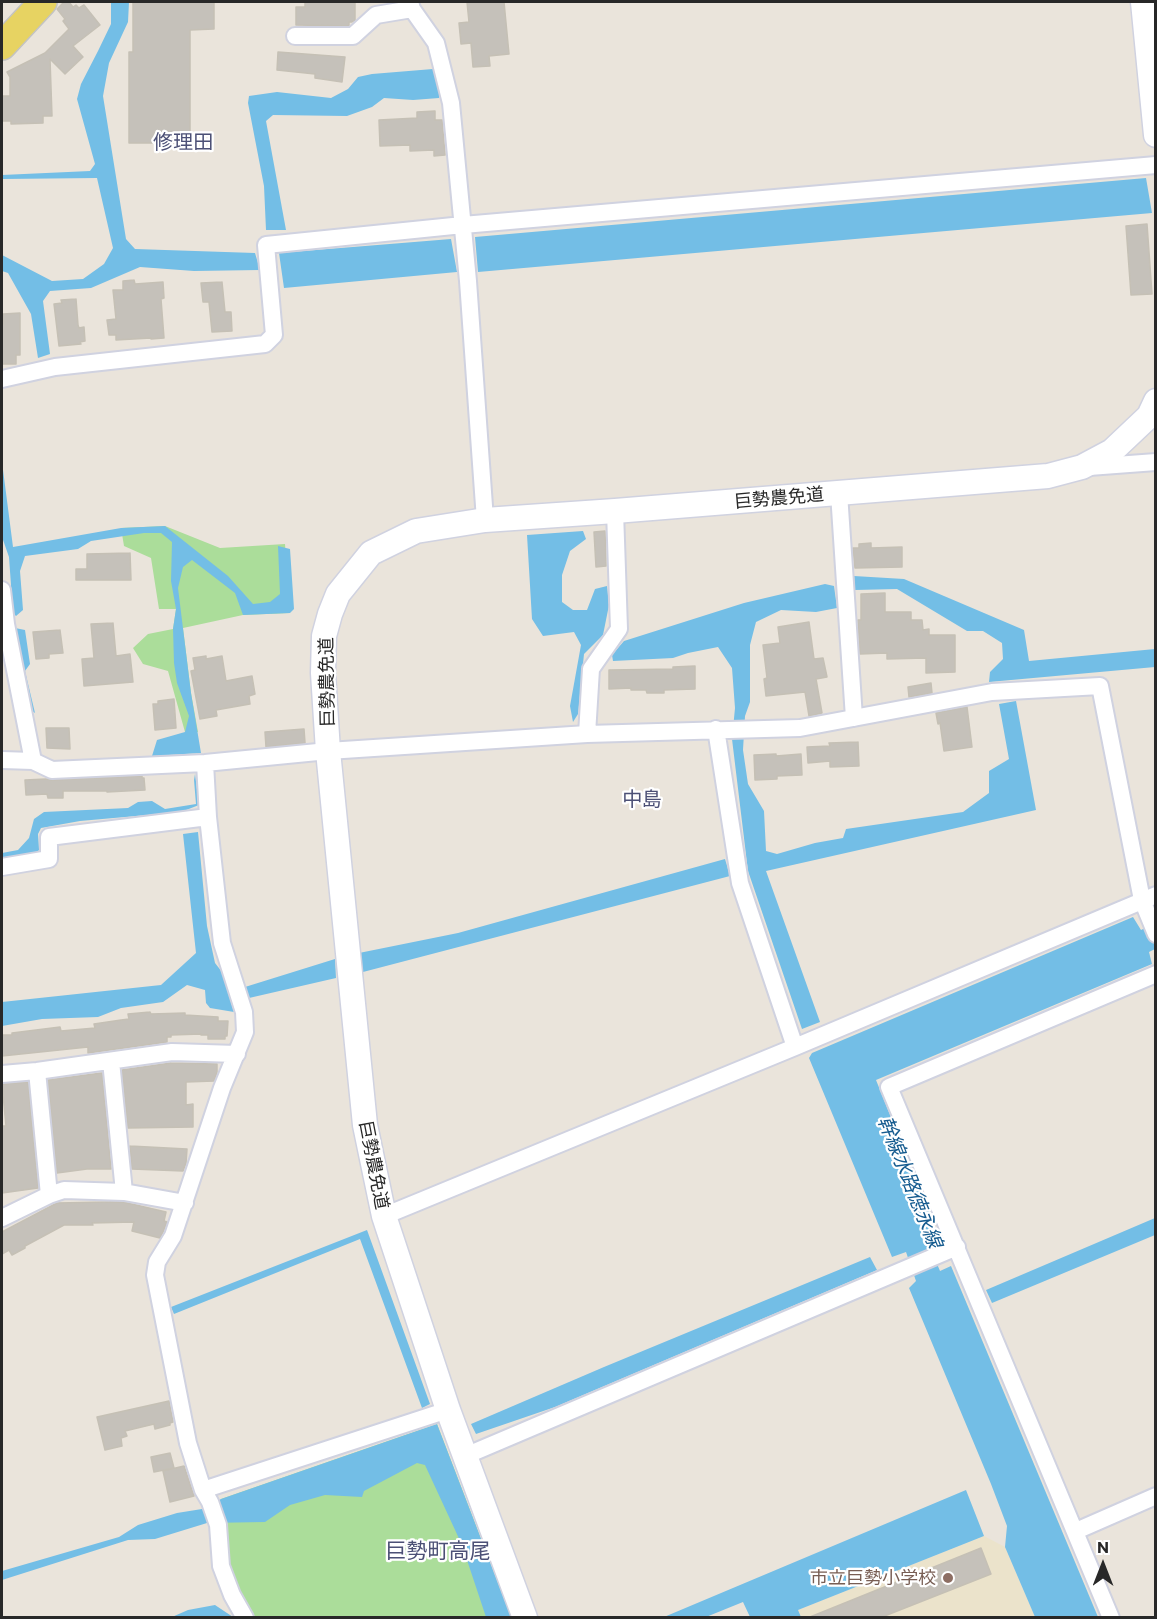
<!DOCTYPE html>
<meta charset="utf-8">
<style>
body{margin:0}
#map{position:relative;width:1157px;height:1619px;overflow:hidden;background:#eae4db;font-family:Commissioner,sans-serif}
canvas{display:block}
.frame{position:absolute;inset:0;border:3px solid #282828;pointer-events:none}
.north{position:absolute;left:1073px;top:1535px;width:60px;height:60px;-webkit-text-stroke:4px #fff;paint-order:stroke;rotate:0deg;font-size:16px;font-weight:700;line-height:24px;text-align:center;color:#282828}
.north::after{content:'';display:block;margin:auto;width:21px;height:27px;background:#282828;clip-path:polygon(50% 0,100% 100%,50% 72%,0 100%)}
</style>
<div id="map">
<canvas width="1157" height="1619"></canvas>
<div class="frame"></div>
<div class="north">N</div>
</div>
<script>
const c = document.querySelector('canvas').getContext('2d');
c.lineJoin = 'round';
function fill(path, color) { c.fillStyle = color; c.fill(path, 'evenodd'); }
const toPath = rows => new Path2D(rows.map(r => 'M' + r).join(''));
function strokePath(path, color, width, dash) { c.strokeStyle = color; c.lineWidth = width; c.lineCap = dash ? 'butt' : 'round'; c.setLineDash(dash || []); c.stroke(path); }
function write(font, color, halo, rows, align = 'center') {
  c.font = font + ' Commissioner,"Noto Sans JP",sans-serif'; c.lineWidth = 4.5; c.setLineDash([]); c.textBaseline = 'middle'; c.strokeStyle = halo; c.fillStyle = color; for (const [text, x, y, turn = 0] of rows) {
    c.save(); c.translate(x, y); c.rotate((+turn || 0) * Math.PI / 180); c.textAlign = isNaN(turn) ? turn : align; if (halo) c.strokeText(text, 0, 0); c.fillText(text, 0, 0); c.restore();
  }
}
fill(toPath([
 [984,1536,1005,1547,1035,1617,801,1618,798,1610]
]), '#ebe3cb');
fill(toPath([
 [165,526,220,548,285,544,290,613,243,615,183,628,191,693,198,732,185,732,168,671,143,664,133,648,148,634,173,629,176,609,159,609,151,558,124,546,121,528],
 [437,1424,511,1617,253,1617,230,1574,226,1523,221,1499]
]), '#abdd9a');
fill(toPath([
 [111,2,129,2,128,22,109,63,103,96,126,239,135,249,255,253,260,270,194,271,140,267,91,288,50,291,43,301,50,354,38,358,31,314,8,273,2,271,2,255,52,281,83,279,104,264,113,248,97,178,2,179,2,175,90,171,95,164,77,99,81,84,98,51,111,24],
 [433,69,441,90,439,98,413,100,384,98,372,107,347,116,273,115,266,121,286,230,266,230,264,186,248,103,249,96,277,92,331,98,348,89,358,77,372,74],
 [1146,178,1152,213,478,272,475,237],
 [451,239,457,272,284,288,279,253],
 [2,462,13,547,121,528,165,526,228,576,253,604,270,602,280,594,278,546,290,549,294,609,290,613,243,615,235,593,192,560,183,567,178,588,191,693,201,753,152,756,157,740,185,732,189,716,177,683,174,663,173,629,176,609,171,581,172,542,161,533,144,533,91,541,78,549,25,556,20,571,23,610,16,616,13,613,9,557,2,537],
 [583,531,586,539,570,551,562,575,562,602,573,610,587,610,595,589,607,586,609,605,603,635,584,654,578,714,573,722,570,706,581,645,574,632,543,636,532,619,527,535],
 [854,576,904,579,1024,630,1029,661,1155,649,1155,667,989,682,990,672,1003,659,1002,643,983,631,967,631,897,589,855,590],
 [825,584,834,586,837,608,816,612,781,610,756,622,750,645,750,702,745,716,743,750,748,784,764,811,766,851,777,854,815,843,843,838,846,829,963,812,989,793,989,771,1009,759,999,704,1016,701,1036,810,766,871,820,1022,802,1029,748,871,732,739,735,708,732,668,718,647,688,653,673,658,613,661,612,655,624,641,744,603],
 [15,628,25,630,30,664,25,671,35,713,32,711],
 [195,774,199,805,181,812,80,821,41,828,38,834,39,850,34,855,2,860,2,853,18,850,29,838,34,819,44,812,128,808,138,802,152,801,165,809,196,804,194,780],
 [198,832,207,926,215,963,222,972,234,1012,210,1008,206,1003,205,990,187,985,163,1002,121,1008,98,1017,42,1019,2,1026,2,1002,161,985,196,953,183,834],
 [725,859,730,876,363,972,359,953,458,933],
 [1133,917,1141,930,1155,923,1155,949,1149,952,1152,964,876,1080,939,1237,928,1242,940,1271,951,1266,1098,1617,1035,1617,1005,1547,1007,1526,991,1484,909,1288,916,1281,906,1252,892,1257,809,1058,812,1053],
 [335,959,336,978,249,998,245,987],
 [1155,1218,1155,1235,992,1303,986,1290],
 [367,1230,430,1404,422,1408,360,1239,174,1314,171,1307],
 [870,1257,877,1270,555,1407,476,1434,471,1424,604,1367],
 [437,1424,511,1617,486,1617,462,1545,425,1465,417,1463,364,1491,362,1497,325,1495,290,1505,265,1522,207,1523,155,1539,128,1540,2,1580,2,1571,119,1537,138,1525,177,1513,202,1509,221,1499],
 [966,1490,984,1536,798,1610,801,1617,750,1617,743,1602,706,1617,664,1617],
 [215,1605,233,1617,172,1617,188,1610]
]), '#73bee6');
const building = toPath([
 [64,2,69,2,73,7,76,5,79,8,84,5,100,25,73,46,83,57,65,74,50,59,52,116,43,116,43,123,11,124,11,121,2,121,2,96,10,96,10,77,7,72,45,53,69,29,63,21,65,19,57,9,64,2],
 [133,2,214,2,214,29,190,30,190,143,129,143,129,52,133,52,133,2],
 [305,2,355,2,355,20,352,22,349,22,349,26,296,25,296,7,305,7,305,2],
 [467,2,504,2,509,54,489,56,490,66,473,67,471,43,461,44,459,23,469,22,467,2],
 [278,52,345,57,342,82,315,78,315,74,277,70,278,52],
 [435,111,435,120,442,120,445,155,434,156,434,150,410,151,410,145,380,146,379,120,417,118,417,112,435,111],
 [1147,224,1152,294,1131,295,1126,226,1147,224],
 [134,280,135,284,163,282,164,298,161,299,164,338,151,339,151,338,116,340,116,335,109,335,107,320,116,319,113,290,123,290,123,281,134,280],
 [222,282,225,312,231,312,232,331,212,332,209,302,203,302,201,283,222,282],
 [76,299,78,325,79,328,84,327,85,341,80,342,81,344,59,346,54,304,62,303,61,300,76,299],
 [20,313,20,355,16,355,16,364,2,364,2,324,3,324,3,314,20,313],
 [605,531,606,566,596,567,594,532,605,531],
 [871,543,871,548,902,547,902,567,855,568,853,548,859,548,859,544,871,543],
 [130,553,131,580,76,580,76,569,87,569,87,554,130,553],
 [885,593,885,612,911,612,911,620,922,620,923,630,929,629,929,635,955,635,955,672,926,673,926,658,887,659,887,653,860,654,858,620,861,620,861,594,885,593],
 [809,622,814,659,823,658,827,677,816,679,822,713,809,716,805,692,766,696,764,679,767,678,763,645,780,643,778,627,809,622],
 [113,623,116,656,130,654,133,682,84,686,82,659,94,658,91,624,113,623],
 [60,630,63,653,49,654,49,658,36,659,33,632,60,630],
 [206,656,206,659,222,656,226,681,252,676,255,694,249,696,250,704,216,710,217,716,200,719,191,671,195,670,193,658,206,656],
 [695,666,695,689,664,690,664,693,647,693,646,690,631,690,631,688,609,689,609,670,673,669,673,667,695,666],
 [931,683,932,693,909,697,908,687,931,683],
 [174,699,176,728,155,730,153,704,158,704,158,701,174,699],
 [967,707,972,747,944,751,940,723,938,724,936,713,967,707],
 [46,728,69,728,70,749,47,748,46,728],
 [304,729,305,743,266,747,265,732,304,729],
 [858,742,859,766,830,767,830,761,808,763,807,747,830,746,829,743,858,742],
 [776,754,776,756,801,754,802,775,777,776,777,779,755,780,754,755,776,754],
 [142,776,142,778,144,778,145,790,107,792,107,791,63,791,63,798,48,798,47,794,26,795,25,780,46,779,52,780,142,776],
 [150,1012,151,1014,185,1013,185,1015,218,1017,218,1021,228,1021,227,1036,225,1036,225,1039,208,1039,208,1035,201,1035,201,1034,171,1035,171,1037,167,1037,167,1042,88,1053,88,1047,2,1056,2,1035,12,1035,12,1033,60,1027,61,1031,95,1028,94,1024,121,1020,129,1019,128,1014,150,1012],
 [171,1063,217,1064,217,1072,214,1081,186,1082,186,1105,193,1104,193,1127,128,1128,122,1070,171,1063],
 [102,1073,111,1169,87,1169,57,1173,48,1080,102,1073],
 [28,1082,38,1188,2,1193,2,1126,6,1126,2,1084,28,1082],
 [130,1146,187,1149,186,1163,183,1171,132,1169,130,1146],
 [108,1202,123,1202,166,1212,164,1221,167,1222,163,1232,160,1238,132,1231,134,1222,92,1223,93,1225,64,1225,25,1246,25,1248,12,1255,9,1250,2,1254,2,1232,57,1203,108,1202],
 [169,1401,173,1422,170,1423,170,1425,155,1429,154,1424,125,1431,127,1436,121,1438,122,1446,105,1450,97,1417,169,1401],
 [170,1453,174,1468,154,1472,151,1457,170,1453],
 [184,1466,194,1496,170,1502,163,1471,184,1466],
 [981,1548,991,1574,882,1617,810,1617,981,1548]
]);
fill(building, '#c5c1ba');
strokePath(building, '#c5c0b5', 1.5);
const street = toPath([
 [410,2,412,9,436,43,451,103,468,281,485,520],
 [295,36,353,36,376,15,412,9],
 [2,379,55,367,265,344,274,335,266,245,463,225,1156,165],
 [1089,467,1156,462],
 [839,493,854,718],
 [2,590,6,624,33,761,52,770,205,763,328,751,587,734,800,728,992,692,1100,686,1142,900,1156,934],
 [716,729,740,883,795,1047],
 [587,734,591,669,619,629,615,511],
 [2,760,33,761],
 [205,763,208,817,222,943,244,1012,245,1032,222,1088,173,1236,157,1262,155,1275,188,1443,203,1490,210,1502,218,1525,221,1566,232,1595,245,1618],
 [2,867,49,859,49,837,208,817],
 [111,1061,124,1192],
 [37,1071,49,1195],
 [2,1074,37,1071,172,1052,237,1054],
 [384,1216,795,1047,1156,895],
 [2,1218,49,1195,64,1190,124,1192,185,1203],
 [465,1456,957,1247],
 [203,1490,448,1410],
 [1076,1531,1156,1496],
 [1111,1618,889,1087,1156,974]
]);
const secondary = toPath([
 [1143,2,1156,135],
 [525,1618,448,1410,384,1216,365,1125,328,751,323,673,324,636,330,614,338,594,371,553,416,531,485,520,615,511,1048,476,1082,467,1112,451,1149,416,1156,401]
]);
const primary = toPath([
 [2,46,43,2]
]);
strokePath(street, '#d0d2e0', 20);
strokePath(secondary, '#d0d2e0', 27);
strokePath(primary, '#c3c3c3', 30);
strokePath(street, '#fff', 16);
strokePath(secondary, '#fff', 24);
strokePath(primary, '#e7d362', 27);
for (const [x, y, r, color] of [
 [948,1578,6,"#8d6e63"]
]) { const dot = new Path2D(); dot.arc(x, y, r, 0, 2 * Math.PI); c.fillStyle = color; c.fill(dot); strokePath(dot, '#fff', 2); }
write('18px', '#282828', '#fff', [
 ["巨勢農免道",779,498,-5],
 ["巨勢農免道",327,682,-91],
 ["巨勢農免道",374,1165,79]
]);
write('18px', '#785e54', '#fff', [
 ["市立巨勢小学校",936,1578]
], 'right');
write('20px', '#4c5076', '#fff', [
 ["修理田",183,142],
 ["中島",642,799]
]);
write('italic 20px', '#155b8f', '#fff', [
 ["幹線水路徳永線",910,1182,68]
]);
write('21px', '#4c5076', '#fff', [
 ["巨勢町高尾",438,1551]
]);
</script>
